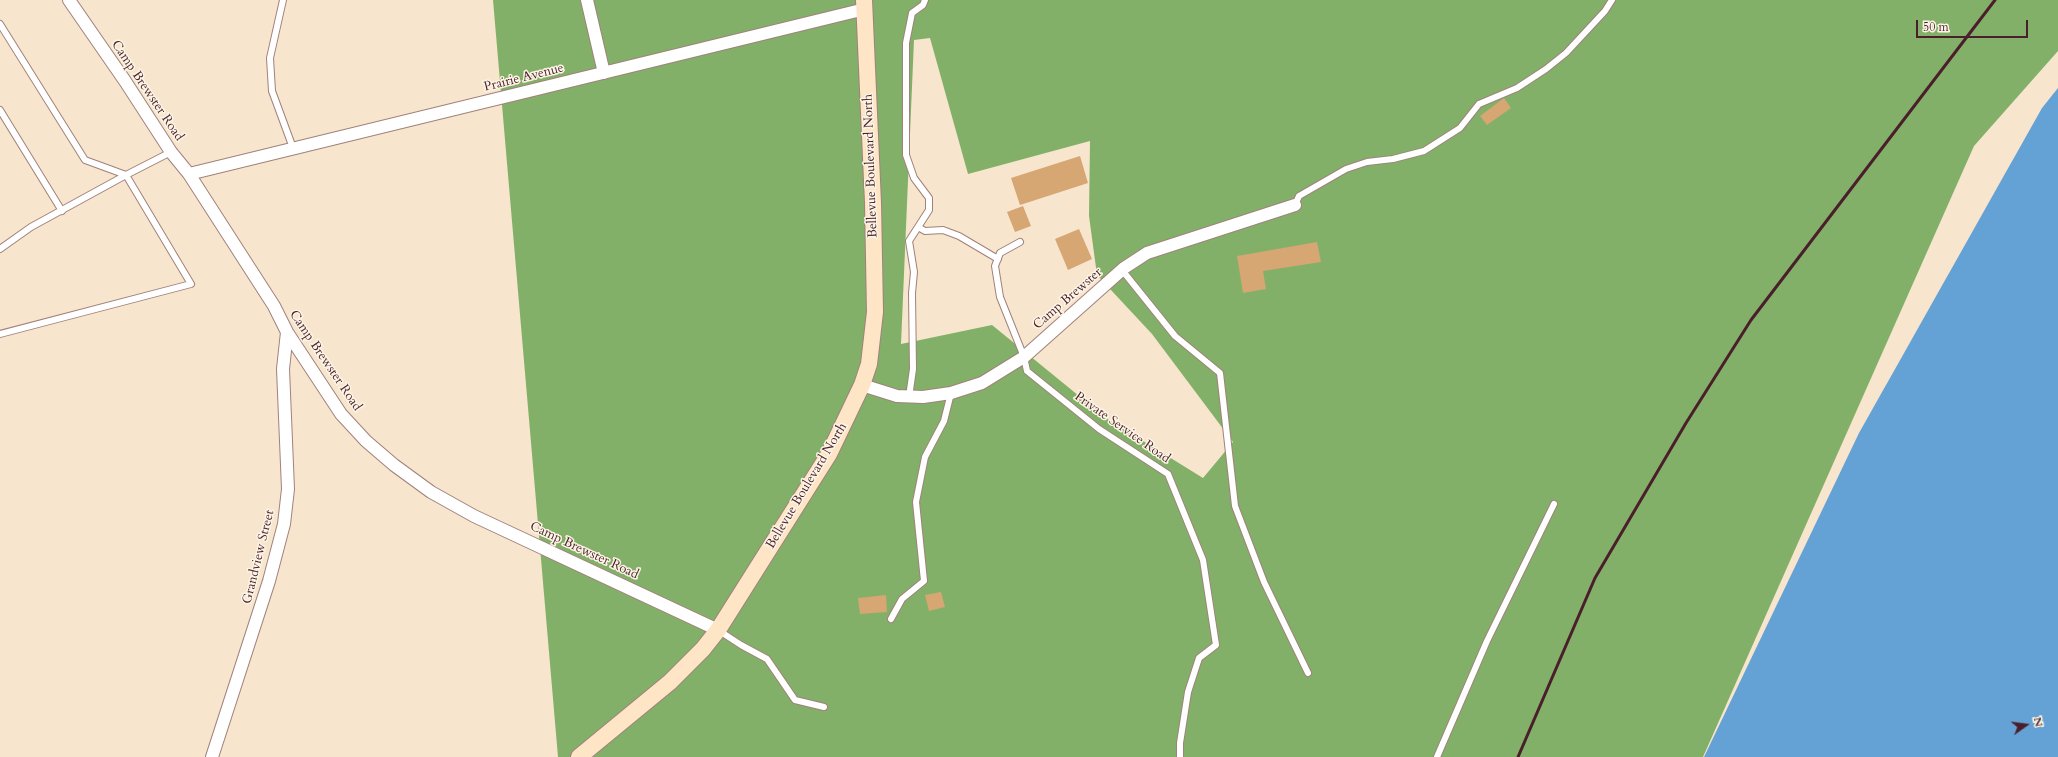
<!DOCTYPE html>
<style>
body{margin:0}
#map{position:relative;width:2058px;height:757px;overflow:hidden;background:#f7e5cd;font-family:Cardo,serif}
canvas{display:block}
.north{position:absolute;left:2006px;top:705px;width:40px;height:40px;-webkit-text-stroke:3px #fcf5e5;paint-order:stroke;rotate:76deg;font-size:11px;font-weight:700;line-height:16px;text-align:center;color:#4a1f2b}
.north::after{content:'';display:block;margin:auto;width:14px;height:18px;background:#4a1f2b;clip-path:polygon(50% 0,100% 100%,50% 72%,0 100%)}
.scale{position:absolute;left:1916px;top:20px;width:112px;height:18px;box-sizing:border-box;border:2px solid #4a1f2b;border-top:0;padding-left:5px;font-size:12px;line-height:14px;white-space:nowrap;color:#4a1f2b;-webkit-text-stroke:3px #fcf5e5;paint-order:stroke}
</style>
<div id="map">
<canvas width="2058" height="757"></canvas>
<div class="north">N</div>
<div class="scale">50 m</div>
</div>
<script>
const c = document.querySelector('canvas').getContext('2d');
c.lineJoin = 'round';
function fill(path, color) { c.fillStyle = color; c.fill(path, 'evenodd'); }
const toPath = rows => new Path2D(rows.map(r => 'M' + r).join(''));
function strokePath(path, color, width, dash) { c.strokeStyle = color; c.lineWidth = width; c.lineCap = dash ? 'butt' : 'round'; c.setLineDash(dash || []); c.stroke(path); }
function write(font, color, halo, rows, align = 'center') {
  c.font = font + ' Cardo,serif'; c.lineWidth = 3; c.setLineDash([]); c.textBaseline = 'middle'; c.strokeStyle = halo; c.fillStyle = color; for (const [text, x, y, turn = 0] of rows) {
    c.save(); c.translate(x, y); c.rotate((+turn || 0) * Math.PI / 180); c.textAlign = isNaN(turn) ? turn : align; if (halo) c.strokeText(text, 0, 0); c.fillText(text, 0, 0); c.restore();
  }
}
fill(toPath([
 [493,0,2058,0,2058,51,1974,146,1703,757,558,757],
 [930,38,968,174,1090,141,1089,216,1097,275,1152,334,1233,442,1203,478,1106,418,992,325,901,344,914,40]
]), '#83b068');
fill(toPath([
 [2058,88,2058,757,1704,757,1859,433,2042,108]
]), '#64a1d5');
fill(toPath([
 [1504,98,1511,108,1487,125,1480,116],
 [1080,156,1088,183,1020,205,1011,178],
 [1023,206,1031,226,1015,232,1007,212],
 [1079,229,1092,259,1068,270,1055,239],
 [1317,242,1321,262,1263,271,1266,289,1243,293,1237,256],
 [941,592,945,607,929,611,925,595],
 [886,595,887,612,860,614,858,598]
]), '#d6a673');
const service = toPath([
 [283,0,270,58,272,91,293,148],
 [0,24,85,160,126,175,191,284,0,334],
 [0,110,62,211],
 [1295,205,1299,196,1346,169,1367,162,1393,159,1424,151,1460,128,1479,104,1517,88,1546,69,1566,53,1605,11,1612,0],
 [918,227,925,231,943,230,959,236,998,259],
 [1020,242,1000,253,995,266,1000,297,1024,357,1027,371,1099,429,1168,474,1203,560,1216,645,1199,658,1188,692,1180,743,1180,757],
 [0,249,31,227,126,175,171,152],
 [1122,270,1175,336,1220,373,1235,506,1264,582,1308,673],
 [909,397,913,369,912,293,914,272,909,241,929,210,929,198,914,178,906,155,906,43,912,13,923,5,925,0],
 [891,619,902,599,924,581,916,502,925,457,944,421,951,393],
 [718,630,741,645,767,659,795,700,824,707],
 [1437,757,1487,641,1554,504]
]);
const minor = toPath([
 [69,0,125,81,171,152,189,174,274,306,287,332,341,414,366,441,394,465,431,492,474,516,718,630],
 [587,0,604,73],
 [189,174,865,9],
 [862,385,897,396,923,397,951,393,982,383,1024,357,1124,268,1147,253,1295,205],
 [212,757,269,581,284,524,288,489,283,369,287,332]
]);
const secondary = toPath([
 [579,757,670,682,703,649,718,630,829,454,862,385,869,364,875,312,873,203,864,0]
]);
strokePath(service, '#a0827c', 8);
strokePath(minor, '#a0827c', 14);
strokePath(secondary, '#a0827c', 18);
strokePath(service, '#fff', 6);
strokePath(minor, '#fff', 12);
strokePath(secondary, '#fde5c5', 16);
strokePath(toPath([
 [1518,757,1595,578,1686,423,1751,320,1995,0]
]), '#4a1f2b', 3);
write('13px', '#4a1f2b', '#fcf5e5', [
 ["Prairie Avenue",524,78,-14],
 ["Camp Brewster Road",147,91,56],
 ["Bellevue Boulevard North",871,166,-92],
 ["Camp Brewster",1068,299,-41],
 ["Camp Brewster Road",325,361,56],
 ["Private Service Road",1122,428,35],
 ["Bellevue Boulevard North",807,486,-59],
 ["Camp Brewster Road",584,551,25],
 ["Grandview Street",259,557,-76]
]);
</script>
